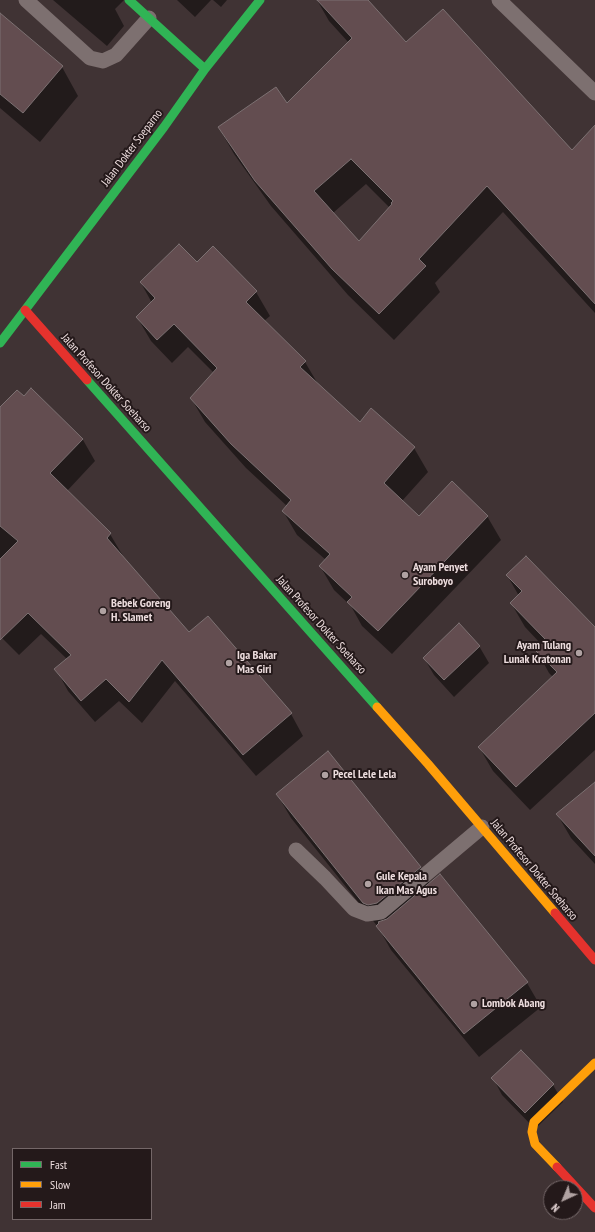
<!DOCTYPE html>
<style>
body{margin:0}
#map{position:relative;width:595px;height:1232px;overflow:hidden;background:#403334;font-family:"PT Sans Narrow",sans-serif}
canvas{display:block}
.legend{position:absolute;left:12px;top:1148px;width:140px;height:72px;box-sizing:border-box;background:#24191a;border:1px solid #746768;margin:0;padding:5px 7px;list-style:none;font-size:12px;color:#edddde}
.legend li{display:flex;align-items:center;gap:8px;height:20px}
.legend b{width:20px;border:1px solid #746768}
.north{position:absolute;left:543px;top:1180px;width:40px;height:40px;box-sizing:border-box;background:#24191a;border:1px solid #746768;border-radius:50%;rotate:224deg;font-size:11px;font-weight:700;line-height:16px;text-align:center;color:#edddde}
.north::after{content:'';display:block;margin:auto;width:14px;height:18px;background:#b0a2a2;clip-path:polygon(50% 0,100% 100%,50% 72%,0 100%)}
</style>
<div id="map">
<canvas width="595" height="1232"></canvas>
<ul class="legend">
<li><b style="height:5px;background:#30b455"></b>Fast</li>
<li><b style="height:5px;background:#ff9f0a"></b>Slow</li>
<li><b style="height:5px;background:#e5322d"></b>Jam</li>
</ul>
<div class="north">N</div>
</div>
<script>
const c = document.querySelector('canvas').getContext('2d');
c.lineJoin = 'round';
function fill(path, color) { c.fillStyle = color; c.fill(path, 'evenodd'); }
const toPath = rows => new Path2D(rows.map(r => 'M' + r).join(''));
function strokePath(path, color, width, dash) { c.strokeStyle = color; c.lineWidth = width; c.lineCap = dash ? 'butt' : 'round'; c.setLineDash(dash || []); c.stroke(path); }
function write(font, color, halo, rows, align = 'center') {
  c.font = font + ' "PT Sans Narrow",sans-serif'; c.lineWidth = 4; c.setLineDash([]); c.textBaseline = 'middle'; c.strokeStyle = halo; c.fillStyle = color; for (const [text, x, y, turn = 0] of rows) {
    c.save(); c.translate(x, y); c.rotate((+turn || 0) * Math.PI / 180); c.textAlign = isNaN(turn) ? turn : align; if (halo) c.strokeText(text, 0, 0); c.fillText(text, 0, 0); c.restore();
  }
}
fill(toPath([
 [53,0,124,0,115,9,124,26,107,46],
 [177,0,211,0,195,17],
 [213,0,227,0,221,7],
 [317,0,367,0,406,43,572,151,595,126,595,313,503,212,435,283,440,292,394,340,348,295,271,206,234,154,219,128,287,104,349,43,329,21],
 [366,184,390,208,359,242,333,213],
 [0,15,62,67,78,96,40,142,0,108],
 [213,248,256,292,270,316,264,321,305,362,318,384,360,423,372,410,414,448,428,472,402,501,419,517,487,516,501,540,392,654,362,626,351,606,334,590,320,566,326,560,297,535,283,511,287,506,246,468,205,422,191,398,214,373,188,347,172,363,151,341,137,317,152,303,141,283,197,263],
 [31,390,83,440,95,461,67,491,110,534,123,556,122,557,189,633,291,714,303,736,256,776,175,681,142,723,119,701,95,722,68,691,56,669,67,659,41,634,19,655,0,636,0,409,24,398],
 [507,575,595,628,595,750,530,810,493,771,479,747,553,677,549,673,536,649,541,644,525,627,511,603,519,596],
 [479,646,489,663,454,697,434,675,424,658],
 [595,783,595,864,571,838,557,814],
 [277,794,420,867,430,884,527,983,541,1007,479,1057,391,950,378,927,291,818],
 [521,1051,553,1085,563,1102,535,1129,502,1095,493,1078]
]), '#0007');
const building = toPath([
 [317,0,368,0,406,42,443,9,572,150,595,125,595,304,487,186,419,259,426,266,379,314,332,269,255,181,218,127,276,87,287,103,352,38,317,0],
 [351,159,393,201,391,203,392,204,359,241,314,191,351,159],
 [0,13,63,66,23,113,0,94,0,13],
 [179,244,197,262,213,246,257,291,246,302,306,361,300,367,360,422,371,408,415,447,384,483,419,516,452,481,488,516,378,631,347,602,352,597,319,566,330,554,282,511,291,500,231,444,190,398,217,368,174,324,157,340,136,317,155,298,140,282,179,244],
 [31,388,83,439,50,473,111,533,107,538,189,632,208,616,292,713,243,755,162,660,129,702,106,679,81,701,54,669,71,655,28,613,0,640,0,559,18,541,0,526,0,407,17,390,24,396,31,388],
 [526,556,595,627,595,713,516,787,478,747,557,672,534,649,545,639,510,603,522,591,506,575,526,556],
 [459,623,480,646,444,680,423,658,459,623],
 [328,751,421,867,377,903,368,905,363,903,276,794,328,751],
 [595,782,595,856,556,814,595,782],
 [440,874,528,982,464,1034,376,926,379,923,378,922,387,919,440,874],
 [521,1050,554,1084,525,1113,491,1078,521,1050]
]);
fill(building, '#634d50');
strokePath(building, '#7c7172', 1);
strokePath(toPath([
 [26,0,90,58,103,61,116,55,149,18],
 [499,0,595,93],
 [296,850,325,878,354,909,367,914,381,912,482,827]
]), '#7d7070', 15);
strokePath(toPath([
 [129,0,205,69],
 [0,343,164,127,205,69,260,0],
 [87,380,377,707]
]), '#30b455', 9);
strokePath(toPath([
 [377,707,428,764,555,913],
 [557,1167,535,1144,532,1132,534,1122,595,1063]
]), '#ff9f0a', 9);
strokePath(toPath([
 [25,310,87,380],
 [555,913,595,960],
 [557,1167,595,1208]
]), '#e5322d', 9);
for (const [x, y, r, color] of [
 [405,575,4,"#b0a2a2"],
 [103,611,4,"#b0a2a2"],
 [579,653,4,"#b0a2a2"],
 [229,663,4,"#b0a2a2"],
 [325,775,4,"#b0a2a2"],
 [368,884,4,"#b0a2a2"],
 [474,1004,4,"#b0a2a2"]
]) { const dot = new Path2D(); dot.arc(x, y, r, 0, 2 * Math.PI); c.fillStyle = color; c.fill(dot); strokePath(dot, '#24191a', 1.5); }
write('12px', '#edddde', '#24191a', [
 ["Jalan Dokter Soeparno",132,148,-53],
 ["Jalan Profesor Dokter Soeharso",106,383,48],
 ["Jalan Profesor Dokter Soeharso",321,625,48],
 ["Jalan Profesor Dokter Soeharso",534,870,50]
]);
write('bold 12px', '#edddde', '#24191a', [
 ["Ayam Penyet",413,568],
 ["Suroboyo",413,582],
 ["Bebek Goreng",111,604],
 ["H. Slamet",111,618],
 ["Ayam Tulang",571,646,"right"],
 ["Lunak Kratonan",571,660,"right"],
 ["Iga Bakar",237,656],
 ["Mas Giri",237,670],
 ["Pecel Lele Lela",333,775],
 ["Gule Kepala",376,877],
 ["Ikan Mas Agus",376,891],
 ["Lombok Abang",482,1004]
], 'left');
</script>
